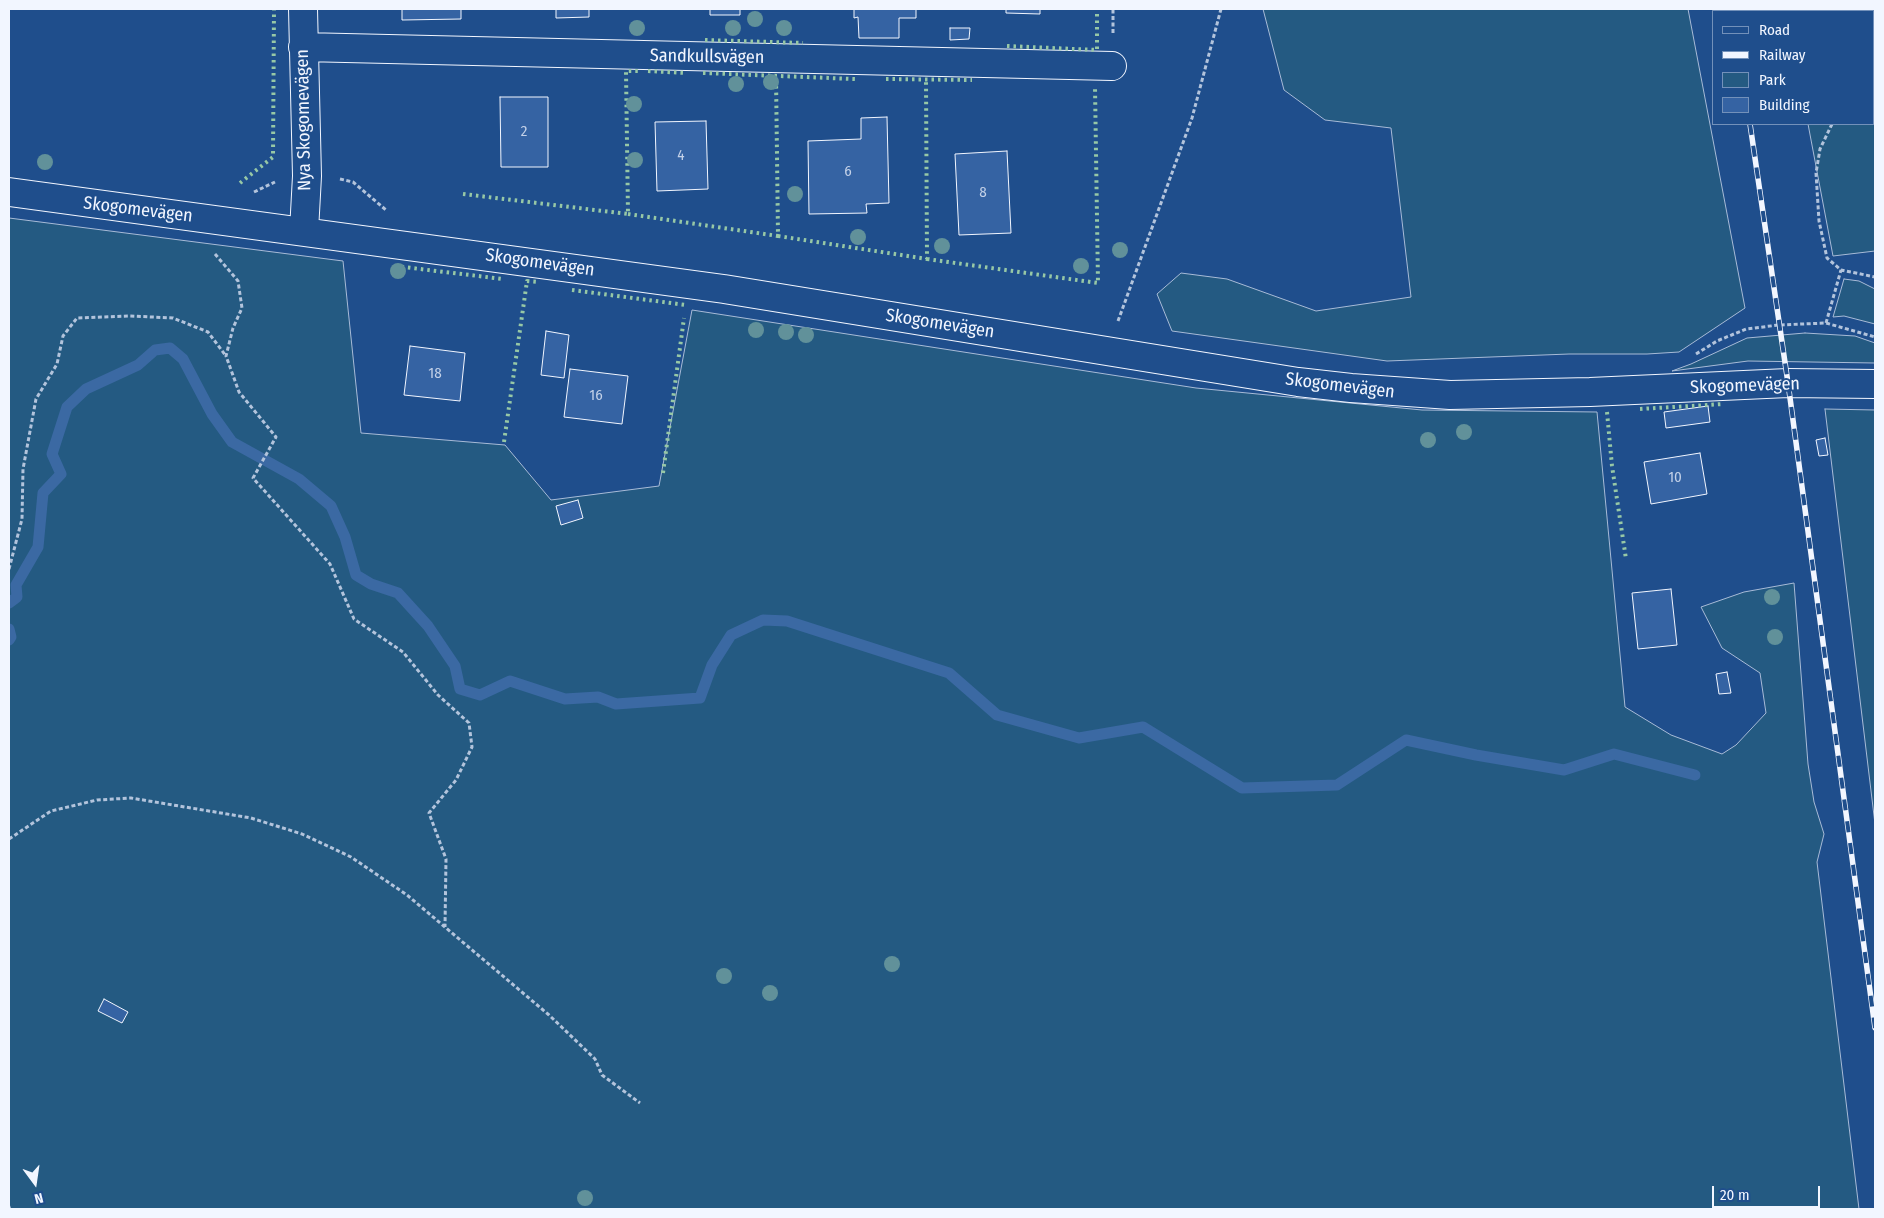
<!DOCTYPE html>
<meta charset="utf-8">
<style>
body{margin:0}
#map{position:relative;width:1884px;height:1218px;overflow:hidden;background:#1f4e8c;font-family:"Fira Sans Condensed",sans-serif}
canvas{display:block}
.frame{position:absolute;inset:0;border:10px solid #f2f6ff;pointer-events:none}
.legend{position:absolute;left:1712px;top:10px;width:162px;height:115px;box-sizing:border-box;background:#1f4e8c;border:1px solid #7391ba;margin:0;padding:6px 9px;list-style:none;font-size:15px;color:#f2f6ff}
.legend li{display:flex;align-items:center;gap:10px;height:25px}
.legend b{width:25px;border:1px solid #7391ba}
.north{position:absolute;left:10px;top:1158px;width:50px;height:50px;-webkit-text-stroke:4px #1f4e8c;paint-order:stroke;rotate:166deg;font-size:14px;font-weight:700;line-height:20px;text-align:center;color:#f2f6ff}
.north::after{content:'';display:block;margin:auto;width:18px;height:22px;background:#f2f6ff;clip-path:polygon(50% 0,100% 100%,50% 72%,0 100%)}
.scale{position:absolute;left:1712px;top:1186px;width:108px;height:22px;box-sizing:border-box;border:2px solid #f2f6ff;border-top:0;padding-left:6px;font-size:15px;line-height:18px;white-space:nowrap;color:#f2f6ff;-webkit-text-stroke:4px #1f4e8c;paint-order:stroke}
</style>
<div id="map">
<canvas width="1884" height="1218"></canvas>
<div class="frame"></div>
<ul class="legend">
<li><b style="height:6px;background:#1f4e8c"></b>Road</li>
<li><b style="height:6px;background:#f2f6ff"></b>Railway</li>
<li><b style="height:14px;background:#245a82"></b>Park</li>
<li><b style="height:14px;background:#3563a3"></b>Building</li>
</ul>
<div class="north">N</div>
<div class="scale">20 m</div>
</div>
<script>
const c = document.querySelector('canvas').getContext('2d');
c.lineJoin = 'round';
function fill(path, color) { c.fillStyle = color; c.fill(path, 'evenodd'); }
const toPath = rows => new Path2D(rows.map(r => 'M' + r).join(''));
function strokePath(path, color, width, dash) { c.strokeStyle = color; c.lineWidth = width; c.lineCap = dash ? 'butt' : 'round'; c.setLineDash(dash || []); c.stroke(path); }
function write(font, color, halo, rows, align = 'center') {
  c.font = font + ' "Fira Sans Condensed",sans-serif'; c.lineWidth = 4; c.setLineDash([]); c.textBaseline = 'middle'; c.strokeStyle = halo; c.fillStyle = color; for (const [text, x, y, turn = 0] of rows) {
    c.save(); c.translate(x, y); c.rotate((+turn || 0) * Math.PI / 180); c.textAlign = isNaN(turn) ? turn : align; if (halo) c.strokeText(text, 0, 0); c.fillText(text, 0, 0); c.restore();
  }
}
const green = toPath([
 [1263,9,1688,9,1745,308,1679,352,1647,354,1569,354,1387,361,1172,331,1157,294,1181,273,1227,279,1316,311,1411,297,1391,128,1325,120,1284,90,1263,9],
 [1787,9,1875,9,1875,251,1833,256,1808,124,1873,124,1873,11,1788,11,1787,9],
 [9,218,343,261,361,433,505,445,551,500,659,486,692,310,1196,388,1422,410,1597,412,1625,707,1671,735,1722,754,1736,745,1766,713,1760,673,1722,648,1701,607,1744,592,1794,583,1808,764,1814,802,1824,834,1817,862,1859,1209,11,1209,9,1204,9,218],
 [1844,279,1859,281,1875,289,1875,324,1844,316,1833,317,1844,279],
 [1805,333,1855,336,1875,343,1875,363,1748,361,1672,371,1691,364,1747,338,1805,333],
 [1825,409,1875,410,1875,824,1825,409]
]);
fill(green, '#245a82');
strokePath(green, '#a8bbd7', 1);
strokePath(toPath([
 [9,603,17,597,16,585,38,547,43,493,61,474,52,454,67,407,86,389,138,365,155,350,170,348,183,359,212,414,232,442,299,479,331,506,345,537,356,575,371,584,398,593,428,626,455,666,460,689,480,695,510,681,565,699,598,697,616,704,700,698,712,665,731,635,763,620,787,621,949,673,997,715,1079,738,1143,727,1242,788,1337,785,1406,740,1476,755,1564,770,1614,754,1695,775],
 [9,629,11,637,9,640]
]), '#3b69a3', 11);
const building = toPath([
 [402,9,461,9,461,19,402,20,402,9],
 [556,9,589,9,589,17,556,18,556,9],
 [710,9,740,9,740,15,710,15,710,9],
 [854,9,916,9,916,18,899,18,899,38,859,38,858,17,854,18,854,9],
 [1006,9,1040,9,1040,14,1006,13,1006,9],
 [950,28,970,28,969,39,950,40,950,28],
 [500,97,548,97,548,167,501,167,500,97],
 [887,117,889,203,866,204,867,213,809,214,808,141,861,139,861,118,887,117],
 [706,121,708,189,657,191,655,122,706,121],
 [1007,151,1011,233,959,235,955,154,1007,151],
 [546,331,569,335,564,378,541,375,546,331],
 [410,346,465,353,460,401,404,395,410,346],
 [570,369,628,376,622,424,564,417,570,369],
 [1708,406,1710,422,1666,428,1664,412,1708,406],
 [1825,438,1828,455,1819,456,1816,440,1825,438],
 [1700,453,1707,494,1651,504,1644,462,1700,453],
 [578,500,583,518,561,525,556,506,578,500],
 [1671,589,1677,645,1638,649,1632,593,1671,589],
 [1727,672,1731,693,1719,694,1716,674,1727,672],
 [104,999,128,1012,122,1023,98,1011,104,999]
]);
fill(building, '#3563a3');
strokePath(building, '#f2f6ff', 1);
const minor = toPath([
 [303,9,307,176,304,231],
 [303,47,1112,66],
 [9,192,724,289,1298,382,1351,388,1450,395,1590,392,1788,383,1875,384]
]);
strokePath(minor, '#f2f6ff', 30);
strokePath(toPath([
 [1806,9,1808,11],
 [1113,33,1113,9],
 [1832,124,1820,149,1816,173,1819,221,1827,258,1841,270,1875,277],
 [340,179,353,182,386,210],
 [254,192,275,182],
 [215,254,238,281,242,308,233,328,226,356,239,392,276,437,253,478,330,564,354,619,403,652,438,695,469,723,472,747,456,780,429,813,446,859,445,927],
 [1118,321,1192,118,1221,9],
 [1826,323,1841,270],
 [1696,354,1717,341,1746,329,1779,325,1826,323,1875,337],
 [9,569,22,519,23,469,36,399,57,364,63,336,77,318,130,316,173,318,208,332,226,356],
 [9,839,51,811,97,800,131,798,251,818,302,834,351,857,407,895,549,1015,595,1059,602,1075,640,1103]
]), '#b3c4dc', 3, [4, 2.5]);
strokePath(minor, '#1f4e8c', 28);
const rail = toPath([
 [1732,9,1733,11],
 [1750,124,1788,383,1875,1028]
]);
strokePath(rail, '#f2f6ff', 5.5);
strokePath(rail, '#1f4e8c', 4, [11]);
strokePath(toPath([
 [705,40,803,43],
 [1007,46,1097,50,1097,9],
 [648,71,686,73],
 [703,73,855,79],
 [886,79,972,80],
 [240,183,273,157,274,9],
 [463,194,628,214,626,71,640,71],
 [628,214,778,236,776,76],
 [778,236,927,259,926,80],
 [927,259,1098,283,1095,87],
 [395,266,503,279],
 [572,290,686,305],
 [1640,409,1724,404],
 [1607,412,1612,466,1626,559],
 [504,442,527,281,538,282],
 [663,473,684,318]
]), '#97c8a6', 4, [2.5, 4]);
c.fillStyle = '#61919a';
for (const [x, y] of [
 [755,19],
 [637,28],
 [733,28],
 [784,28],
 [771,82],
 [736,84],
 [634,104],
 [635,160],
 [45,162],
 [795,194],
 [858,237],
 [942,246],
 [1120,250],
 [1081,266],
 [398,271],
 [756,330],
 [786,332],
 [806,335],
 [1464,432],
 [1428,440],
 [1772,597],
 [1775,637],
 [892,964],
 [724,976],
 [770,993],
 [585,1198]
]) { c.beginPath(); c.arc(x, y, 8, 0, 2 * Math.PI); c.fill(); }
write('15px', '#c3d1e8', null, [
 ["2",524,132],
 ["4",681,156],
 ["6",848,172],
 ["8",983,193],
 ["18",435,374],
 ["16",596,396],
 ["10",1675,478]
]);
write('18px', '#f2f6ff', '#1f4e8c', [
 ["Sandkullsvägen",707,57,1],
 ["Nya Skogomevägen",304,120,-91],
 ["Skogomevägen",138,210,7],
 ["Skogomevägen",540,263,8],
 ["Skogomevägen",940,324,9],
 ["Skogomevägen",1340,386,7],
 ["Skogomevägen",1745,386,-2]
]);
</script>
